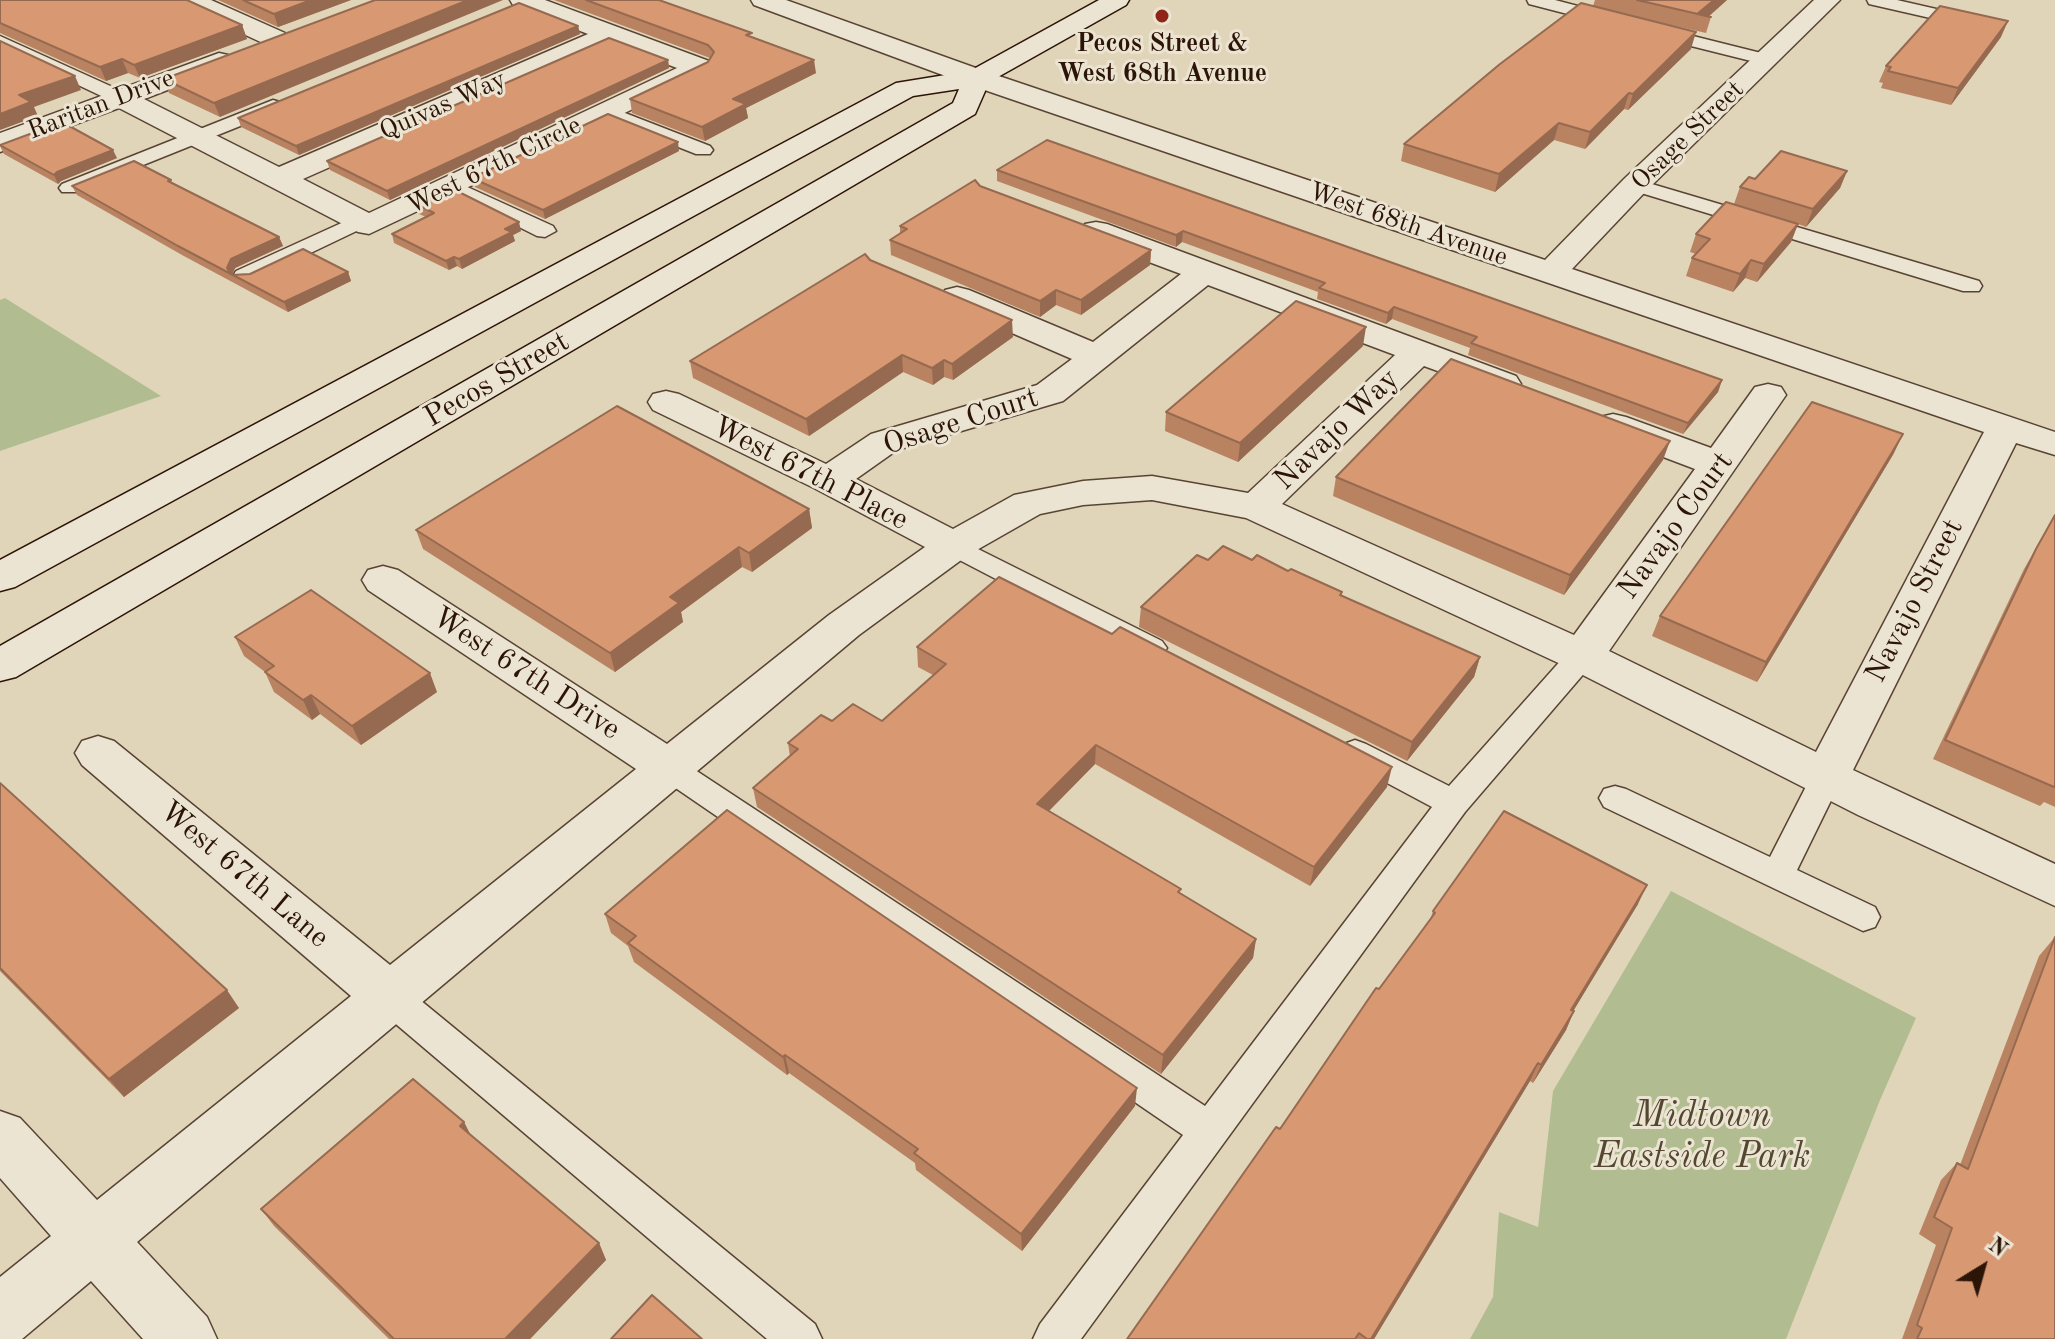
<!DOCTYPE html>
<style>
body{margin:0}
#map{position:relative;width:2055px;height:1339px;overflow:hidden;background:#e0d5b9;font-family:"Old Standard TT",serif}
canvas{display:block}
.north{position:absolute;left:1943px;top:1227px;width:80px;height:80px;-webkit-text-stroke:6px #ebe4d2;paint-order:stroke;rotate:37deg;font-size:22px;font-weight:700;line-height:32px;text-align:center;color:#2c1407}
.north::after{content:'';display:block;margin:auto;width:28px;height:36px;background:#2c1407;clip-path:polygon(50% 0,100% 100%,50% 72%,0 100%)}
</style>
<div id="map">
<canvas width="2055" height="1339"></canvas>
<div class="north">N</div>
</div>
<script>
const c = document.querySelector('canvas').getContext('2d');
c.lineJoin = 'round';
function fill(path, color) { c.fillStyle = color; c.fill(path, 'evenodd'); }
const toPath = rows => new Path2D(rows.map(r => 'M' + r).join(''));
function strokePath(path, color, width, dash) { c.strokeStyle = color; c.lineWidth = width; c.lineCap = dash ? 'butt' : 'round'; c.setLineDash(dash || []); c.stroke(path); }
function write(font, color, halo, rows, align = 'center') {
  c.font = font + ' "Old Standard TT",serif'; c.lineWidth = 6; c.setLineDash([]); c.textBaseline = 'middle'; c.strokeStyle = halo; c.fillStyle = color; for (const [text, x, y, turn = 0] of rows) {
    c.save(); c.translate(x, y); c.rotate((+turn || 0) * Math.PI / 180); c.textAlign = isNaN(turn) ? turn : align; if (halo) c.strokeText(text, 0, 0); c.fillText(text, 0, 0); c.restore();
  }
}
fill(toPath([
 [5,298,161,396,0,451,0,300],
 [1671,891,1916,1018,1880,1100,1786,1339,1470,1339,1493,1297,1499,1212,1538,1227,1553,1091]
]), '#b1bd90');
const service = toPath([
 [1527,0,1555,0,1616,16,1619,20,1610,25,1529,4,1527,0],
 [1867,0,1897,0,1980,19,1983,23,1974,28,1869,4,1867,0],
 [1653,26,1773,56,1776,60,1767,65,1647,35,1644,31,1647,27,1653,26],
 [0,36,128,94,130,98,128,102,114,102,0,48,0,36],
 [273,100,280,102,283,106,280,110,76,192,62,192,59,188,62,184,273,100],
 [607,106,710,146,713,150,710,154,696,154,600,116,597,112,607,106],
 [1635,179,1979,281,1982,286,1979,291,1963,291,1628,189,1625,185,1628,181,1635,179],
 [452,180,553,226,556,231,545,237,537,236,445,190,442,186,452,180],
 [359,215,370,221,367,226,252,281,236,281,233,276,236,271,359,215],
 [954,537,1162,641,1167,648,1162,655,1152,658,1142,655,944,552,940,546,944,540,954,537],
 [1582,646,1593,649,1597,656,1593,663,1465,812,1081,1339,1033,1339,1040,1324,1183,1135,658,776,653,768,658,760,669,756,680,760,1205,1106,1432,807,1344,760,1339,752,1344,744,1355,740,1366,744,1449,786,1571,649,1582,646],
 [1827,764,1838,767,1843,776,1797,870,1875,907,1880,917,1875,927,1863,931,1604,807,1599,798,1604,789,1615,786,1626,789,1770,857,1816,767,1827,764],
 [390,981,403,986,815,1324,822,1339,767,1339,377,1008,372,997,377,986,390,981]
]);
const minor = toPath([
 [178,0,211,0,285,33,289,39,285,45,267,45,181,5,178,0],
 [510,0,545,0,709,61,713,67,709,73,369,234,358,232,119,108,0,152,0,133,219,53,228,55,232,61,228,67,144,99,279,167,588,34,513,5,510,0],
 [611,43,677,68,369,213,303,179,611,43],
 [1814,0,1840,0,1646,191,1572,269,2055,432,2055,455,2016,443,1853,770,2055,864,2055,906,1858,815,1567,667,1246,518,1152,500,1083,505,1040,514,968,555,859,635,137,1242,207,1317,217,1339,143,1339,91,1281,22,1339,0,1339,0,1277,51,1236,0,1178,0,1111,20,1118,97,1200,351,996,82,765,75,753,82,741,98,736,114,741,390,965,636,769,368,590,362,580,368,570,383,566,398,570,667,744,829,615,925,547,814,488,653,410,648,402,653,394,666,391,679,394,826,464,871,434,1037,385,1072,359,945,304,940,297,945,290,957,287,969,290,1093,342,1181,274,1085,238,1080,231,1085,224,1096,222,1107,224,1516,376,1521,384,1516,392,1503,395,1424,366,1282,504,1574,635,1695,469,1600,433,1594,425,1600,417,1613,414,1626,417,1711,448,1755,387,1768,384,1781,387,1786,395,1609,651,1816,752,1984,432,967,84,963,78,967,72,987,72,1545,260,1624,179,1814,0],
 [1208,285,1395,355,1248,493,1152,476,1083,481,1014,495,953,529,856,479,897,450,1063,401,1208,285]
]);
const tertiary = toPath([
 [751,0,786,0,987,72,991,78,987,84,967,84,754,5,751,0]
]);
const secondary = toPath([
 [1099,0,1129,0,1126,5,989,82,975,114,16,677,0,681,0,646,953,103,959,89,913,96,15,587,0,591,0,560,896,83,970,71,1099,0]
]);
strokePath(service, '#594434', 3);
strokePath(minor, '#594434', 3);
strokePath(tertiary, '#594434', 3);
strokePath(secondary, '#2c1407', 3);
fill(service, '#ebe4d2');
fill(minor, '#ebe4d2');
fill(tertiary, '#ebe4d2');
fill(secondary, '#ebe4d2');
fill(toPath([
 [0,0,242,25,247,39,140,78,128,73,106,81,0,33],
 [218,0,351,0,278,27],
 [375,0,220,117,169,93,164,79],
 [554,0,659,0,752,37,816,73,746,108,748,118,705,141,632,113,630,99,708,62,710,58],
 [1595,0,1727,0,1708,17,1711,17,1706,33,1614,12,1691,49,1628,110,1624,109,1585,149,1554,140,1495,192,1401,161,1404,144,1593,6],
 [578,26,580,34,299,155,241,127,238,118],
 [2001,37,1951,105,1881,88,1883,83,1879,82,1886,66],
 [668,60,669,68,390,200,330,170,327,161],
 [0,146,117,158,61,181,58,184,4,154],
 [679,151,545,219,475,187,472,178],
 [997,170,1722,380,1718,392,1683,434,1468,355,1470,348,1392,319,1386,324,1317,299,1318,292,1182,242,1176,247,997,181],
 [1847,171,1840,188,1806,227,1798,224,1791,242,1757,282,1745,278,1733,292,1686,276,1692,258,1696,254,1690,252,1696,234,1734,204,1740,187,1755,179],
 [171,180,172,183,279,237,283,246,235,268,232,275,348,272,351,281,288,312,182,255,77,195,72,186],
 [980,186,1151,250,1150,265,1081,315,1056,305,1040,317,891,255,890,240,900,234,900,226],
 [416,204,521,231,513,235,515,241,462,269,457,266,449,270,394,243,392,234,426,217,419,214],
 [870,260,1013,337,953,380,944,377,933,385,903,372,809,436,693,378,690,361],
 [1363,346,1238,462,1165,431,1166,412],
 [1894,453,1757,682,1652,636,1660,616],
 [1663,460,1564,595,1333,496,1336,477],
 [809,509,812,528,752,572,742,567,681,612,683,622,615,672,423,549,416,530],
 [2055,515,2055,807,2044,802,2040,806,1933,759,2024,569],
 [1208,560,1252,560,1288,571,1342,592,1342,596,1480,657,1474,677,1407,761,1139,627,1141,607],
 [235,637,437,692,361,745,320,714,312,720,274,692,265,672,244,656],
 [917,647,1387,787,1310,886,1095,764,1049,811,1180,894,1256,939,1253,958,1161,1074,757,807,753,788,790,757,788,743,832,721,882,721,933,675,918,667],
 [0,783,239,1008,124,1097,0,971],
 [1638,904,1573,1011,1574,1011,1566,1030,1533,1083,1530,1081,1374,1339,1127,1339,1280,1129,1379,989,1430,920,1433,911],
 [605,914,1135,1106,1022,1251,916,1170,915,1163,789,1073,787,1075,634,962,628,946,611,933],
 [2055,937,2055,1339,1902,1339,1936,1245,1919,1234,1941,1180,1957,1163,1960,1165,2039,956],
 [464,1122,470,1134,599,1243,606,1260,530,1339,389,1339,274,1226,261,1209]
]), '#b98362');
fill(toPath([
 [311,0,351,0,278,27,274,14],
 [468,0,503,0,220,117,214,103],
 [1714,0,1727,0,1708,17,1697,14],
 [2008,21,2001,37,1951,105,1958,88],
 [242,25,247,39,140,78,134,65],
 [578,26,580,34,299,155,296,146],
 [1696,32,1691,49,1628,110,1633,94],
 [122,59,128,73,106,81,100,67],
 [668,60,669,68,390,200,387,191],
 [814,60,816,73,746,108,748,118,705,141,702,127,733,99],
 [75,76,81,90,34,107,38,116,0,130,0,114,19,95],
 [1629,93,1624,109,1585,149,1590,132],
 [1559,123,1554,140,1495,192,1499,174],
 [678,142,679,151,545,219,543,210],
 [113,150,117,158,61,181,58,184,54,175,57,172],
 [1847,171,1840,188,1806,227,1813,209],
 [519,222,521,231,513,235,515,241,462,269,459,259,505,229],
 [1798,224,1791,242,1757,282,1764,264],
 [1183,231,1182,242,1176,247,1176,235],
 [279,237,283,246,235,268,232,275,227,268,231,259],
 [1151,250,1150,265,1081,315,1081,300],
 [454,257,457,266,449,270,446,261],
 [1751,260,1745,278,1733,292,1740,274],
 [348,272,351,281,288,312,284,302],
 [1056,290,1056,305,1040,317,1040,301],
 [1394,307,1392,319,1386,324,1388,313],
 [1012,320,1013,337,953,380,952,364],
 [1366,327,1363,346,1238,462,1240,443],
 [902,355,903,372,809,436,806,419],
 [944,360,944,377,933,385,932,368],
 [1722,380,1718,392,1683,434,1688,423],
 [1903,434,1894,453,1757,682,1766,662],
 [1670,441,1663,460,1564,595,1570,575],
 [809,509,812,528,752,572,749,553],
 [739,547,742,567,681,612,683,622,615,672,610,653,670,597],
 [1480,657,1474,677,1407,761,1412,742],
 [430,673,437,692,361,745,352,726],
 [311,695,320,714,312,720,303,700],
 [1096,745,1095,764,1037,823,1037,804],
 [1392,767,1387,787,1310,886,1314,867],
 [1647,885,1638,904,1563,1028,1571,1010],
 [1256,939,1253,958,1161,1074,1163,1055],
 [227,990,239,1008,124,1097,109,1079],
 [1574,1011,1566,1030,1533,1083,1541,1065],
 [785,1055,789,1073,787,1075,783,1057],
 [1538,1063,1530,1081,1374,1339,1371,1339],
 [1137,1088,1135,1106,1022,1251,1021,1234],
 [464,1122,473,1140,460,1126],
 [599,1243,606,1260,530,1339,505,1339]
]), '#966a50');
const building = toPath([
 [0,0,187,0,242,25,134,65,122,59,100,67,0,23,0,0],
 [243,0,311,0,274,14,243,0],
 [375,0,468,0,214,103,164,79,375,0],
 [586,0,659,0,752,33,746,35,814,60,733,99,746,104,702,127,630,99,708,62,714,52,708,45,586,0],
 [1637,0,1714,0,1697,14,1711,17,1637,0],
 [519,3,578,26,296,146,238,118,519,3],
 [1581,3,1696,32,1633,94,1629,93,1590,132,1559,123,1499,174,1404,144,1500,64,1581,3],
 [1940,6,2008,21,1958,88,1888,71,1891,67,1886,66,1940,6],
 [609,38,668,60,387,191,327,161,609,38],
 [0,41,75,76,19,95,31,102,0,114,0,41],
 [608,114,678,142,543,210,472,178,608,114],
 [62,122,113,150,57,172,54,175,0,145,62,122],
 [1047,140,1722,380,1688,423,1471,343,1477,337,1394,307,1388,313,1319,288,1325,283,1183,231,1176,235,997,170,1047,140],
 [1781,151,1847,171,1813,209,1740,187,1749,177,1755,179,1781,151],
 [134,161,171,180,168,181,279,237,231,259,227,268,232,275,250,274,303,249,348,272,284,302,178,246,72,186,134,161],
 [975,180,980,186,1151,250,1081,300,1056,290,1040,301,890,240,907,229,900,226,975,180],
 [451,188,519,222,505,229,512,232,459,259,454,257,446,261,392,234,434,213,416,204,451,188],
 [1726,202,1798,224,1764,264,1751,260,1740,274,1692,258,1710,239,1696,234,1726,202],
 [865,254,870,260,1012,320,952,364,944,360,932,368,902,355,806,419,690,361,865,254],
 [1296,301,1366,327,1240,443,1166,412,1296,301],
 [1451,359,1670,441,1570,575,1336,477,1451,359],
 [1812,402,1903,434,1766,662,1660,616,1812,402],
 [617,406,809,509,749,553,739,547,670,597,679,603,610,653,416,530,617,406],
 [2055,515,2055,786,2054,787,1945,740,2036,549,2055,515],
 [1223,546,1252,560,1257,555,1288,571,1291,569,1342,592,1340,595,1480,657,1412,742,1141,607,1197,555,1208,560,1223,546],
 [999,577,1112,634,1120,627,1392,767,1314,867,1096,745,1037,804,1181,889,1178,892,1256,939,1163,1055,753,788,798,749,788,743,821,715,832,721,853,704,882,721,946,664,917,647,999,577],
 [311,590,430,673,352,726,311,695,303,700,265,672,274,666,235,637,311,590],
 [0,783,227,990,109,1079,0,968,0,783],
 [727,810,1137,1088,1021,1234,914,1153,918,1149,785,1055,783,1057,628,943,636,936,605,914,727,810],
 [1504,811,1647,885,1571,1010,1574,1011,1541,1065,1538,1063,1371,1339,1367,1339,1359,1333,1355,1339,1127,1339,1276,1127,1280,1129,1376,988,1379,989,1435,913,1433,911,1504,811],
 [2055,937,2055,1339,1917,1339,1922,1328,1917,1325,1952,1228,1934,1217,1957,1163,1968,1169,2055,937],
 [413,1079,464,1122,460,1126,599,1243,505,1339,394,1339,261,1209,413,1079],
 [652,1295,702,1339,611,1339,652,1295]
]);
fill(building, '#d79872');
strokePath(building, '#966a50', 2);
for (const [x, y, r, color] of [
 [1162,16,8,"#8f2418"]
]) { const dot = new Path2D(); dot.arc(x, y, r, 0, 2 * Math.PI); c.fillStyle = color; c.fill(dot); strokePath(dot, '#ebe4d2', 3); }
write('bold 26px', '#2c1407', '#ebe4d2', [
 ["Pecos Street &",1162,44],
 ["West 68th Avenue",1162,74]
]);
write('26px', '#2c1407', '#ebe4d2', [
 ["Raritan Drive",101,105,-21],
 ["Quivas Way",443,106,-24],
 ["Osage Street",1688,136,-44],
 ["West 67th Circle",494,166,-26],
 ["West 68th Avenue",1408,225,19]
]);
write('30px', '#2c1407', '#ebe4d2', [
 ["Pecos Street",497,380,-30],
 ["Osage Court",961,422,-18],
 ["Navajo Way",1337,430,-44],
 ["West 67th Place",810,474,27],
 ["Navajo Court",1676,526,-54],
 ["Navajo Street",1915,601,-63],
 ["West 67th Drive",526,674,33],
 ["West 67th Lane",244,875,40]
]);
write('italic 36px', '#544730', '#ebe4d2', [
 ["Midtown",1702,1117],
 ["Eastside Park",1702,1158]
]);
</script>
